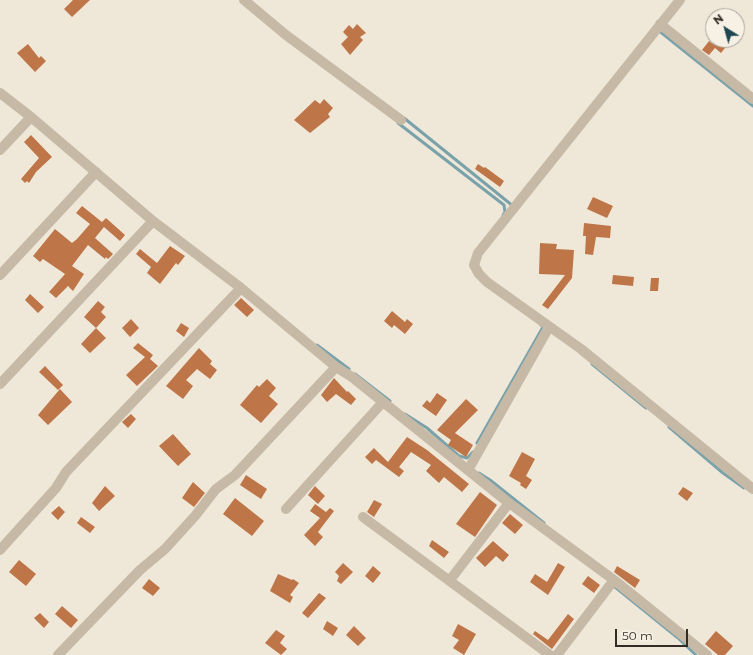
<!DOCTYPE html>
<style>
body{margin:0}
#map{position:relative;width:753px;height:655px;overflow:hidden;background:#efe8d9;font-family:Montserrat,sans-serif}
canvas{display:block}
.north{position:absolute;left:705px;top:8px;width:40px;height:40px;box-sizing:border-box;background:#f7f1e5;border:1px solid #a9a299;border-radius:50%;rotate:323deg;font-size:11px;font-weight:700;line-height:16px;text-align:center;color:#332c26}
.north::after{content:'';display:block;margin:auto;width:14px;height:18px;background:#1f4751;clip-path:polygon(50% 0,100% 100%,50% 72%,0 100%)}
.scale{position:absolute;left:615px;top:629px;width:73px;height:18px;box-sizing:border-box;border:2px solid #332c26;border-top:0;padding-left:5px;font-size:12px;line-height:14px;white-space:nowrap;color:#332c26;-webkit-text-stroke:3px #f7f1e5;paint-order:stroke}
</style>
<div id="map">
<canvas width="753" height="655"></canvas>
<div class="north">N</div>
<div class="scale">50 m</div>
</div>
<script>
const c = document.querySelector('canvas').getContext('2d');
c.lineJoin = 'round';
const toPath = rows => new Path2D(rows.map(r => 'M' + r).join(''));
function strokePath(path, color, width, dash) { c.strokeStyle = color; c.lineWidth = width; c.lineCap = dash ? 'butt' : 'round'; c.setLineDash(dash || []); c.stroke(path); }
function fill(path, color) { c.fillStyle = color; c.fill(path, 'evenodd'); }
strokePath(toPath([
 [658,30,753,106],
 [404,118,513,206],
 [398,123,504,205,505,212,503,215],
 [317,345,349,369],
 [592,364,646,408],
 [355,374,390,401],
 [405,414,427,428,459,456,467,458,473,452],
 [669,427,723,473,744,488],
 [477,443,543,327,541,325],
 [479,473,490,480,544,523],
 [615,587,678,638,696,655]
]), '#7aa2aa', 3);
fill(toPath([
 [73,0,90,0,72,17,64,9],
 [357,24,366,33,360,37,363,40,350,55,341,44,348,37,343,32,349,25,353,29],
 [716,40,725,40,729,43,721,53,715,48,709,55,702,50,709,41,713,44],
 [28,44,39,58,41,56,46,61,35,72,17,53],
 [324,99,333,108,328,114,330,117,310,133,294,120,315,100,320,104],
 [31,135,52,157,36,172,29,183,27,181,25,183,21,179,39,158,24,142],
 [478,164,484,168,485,167,504,181,500,187,475,169],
 [593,197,613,206,607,218,587,209],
 [82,206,102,222,106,218,125,235,120,241,104,227,95,238,113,254,108,259,106,257,105,259,88,245,72,266,84,274,73,291,68,286,56,298,49,292,65,274,43,259,40,262,33,256,55,229,72,243,77,239,90,224,76,213],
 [584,223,611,226,610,238,596,237,593,255,585,254,586,236,583,236],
 [540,243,557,244,556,249,574,250,572,278,548,309,542,305,565,275,539,274],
 [170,246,185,256,178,265,176,263,160,284,147,273,151,267,136,254,140,249,157,263],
 [613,275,634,277,633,286,612,284],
 [651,278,659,278,658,291,650,291],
 [30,294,44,307,38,313,25,300],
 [241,298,254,310,247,317,234,305],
 [98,301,105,307,101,312,106,317,96,328,84,317],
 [392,311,405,322,407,319,413,324,405,334,394,325,392,328,384,321],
 [131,319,139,328,130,337,122,328],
 [181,323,189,328,184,337,176,331],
 [96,328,106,338,90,353,81,344],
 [138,343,153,355,150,359,158,366,137,386,126,375,145,357,133,348],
 [199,348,212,361,210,364,217,370,210,379,197,369,186,380,193,386,183,399,166,386],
 [45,366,63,385,58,390,39,372],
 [334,378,347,392,348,391,356,399,351,405,336,394,327,402,321,395],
 [267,379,276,388,269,396,278,404,261,423,240,405,257,385,259,387],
 [60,389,72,402,48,425,38,415],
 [437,393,447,400,436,416,422,406,427,400,430,403],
 [466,399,478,410,455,433,473,445,466,457,448,445,451,440,437,430],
 [131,414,136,419,128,428,122,422],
 [173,434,191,454,178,466,159,446],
 [407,437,427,450,469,484,462,492,444,477,439,483,426,471,431,465,411,452,399,467,404,471,399,477,376,460,372,464,365,457,374,448,388,462],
 [522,452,535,459,526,476,532,480,526,489,520,485,521,483,509,476],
 [246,475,267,489,261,499,240,485],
 [193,482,205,493,194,507,182,498],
 [105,486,115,496,99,511,92,503],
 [315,486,325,496,318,504,308,495],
 [683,487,693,493,687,501,678,494],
 [480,492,497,505,475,537,456,524],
 [235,498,264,521,252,536,223,514],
 [374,500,382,504,374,517,367,512],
 [315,504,326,512,330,508,334,511,318,532,323,537,315,546,304,535,320,518,310,511],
 [59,506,65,512,58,520,51,513],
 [510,514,523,525,515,534,502,523],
 [81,517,95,527,90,533,77,523],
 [432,540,449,552,444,558,429,546],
 [493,541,509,555,503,562,496,556,485,567,476,558],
 [19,560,36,574,26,586,9,572],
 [343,563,353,572,341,584,337,581,339,576,335,572],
 [558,563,565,567,548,595,530,582,535,574,547,582],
 [373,566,381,573,373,583,365,576],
 [617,566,640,580,635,588,614,572],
 [278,574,292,580,293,579,299,583,290,595,293,597,290,603,270,591],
 [588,576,600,585,594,593,582,584],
 [149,579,160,588,153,596,142,588],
 [319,593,326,598,308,618,302,613],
 [62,606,78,620,71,628,55,614],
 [40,613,49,622,44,628,34,618],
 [568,614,574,619,552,649,533,634,535,631,548,640],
 [327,621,338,628,333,636,323,629],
 [458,624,476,634,464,655,453,648,459,640,452,636],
 [354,626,366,638,358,646,346,635],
 [276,630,285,636,280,643,287,649,281,655,265,643],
 [716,631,733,646,725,655,718,655,705,644]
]), '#be7548');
strokePath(toPath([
 [244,0,286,35,401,120],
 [680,0,478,253,474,265,479,274,487,282,581,349,753,489],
 [660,24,753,99],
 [0,93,31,117,153,221,241,288,336,367,352,377,509,503,614,580,707,655],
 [0,150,31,117],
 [0,275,96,172],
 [0,384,153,221],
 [468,470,549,327],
 [286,509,383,402],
 [363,517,550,655],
 [0,550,56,488,66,472,241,288],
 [450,580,509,503],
 [58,655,140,570,165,549,195,516,216,489,235,475,336,367],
 [557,655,614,580]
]), '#c6b9a6', 10);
</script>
